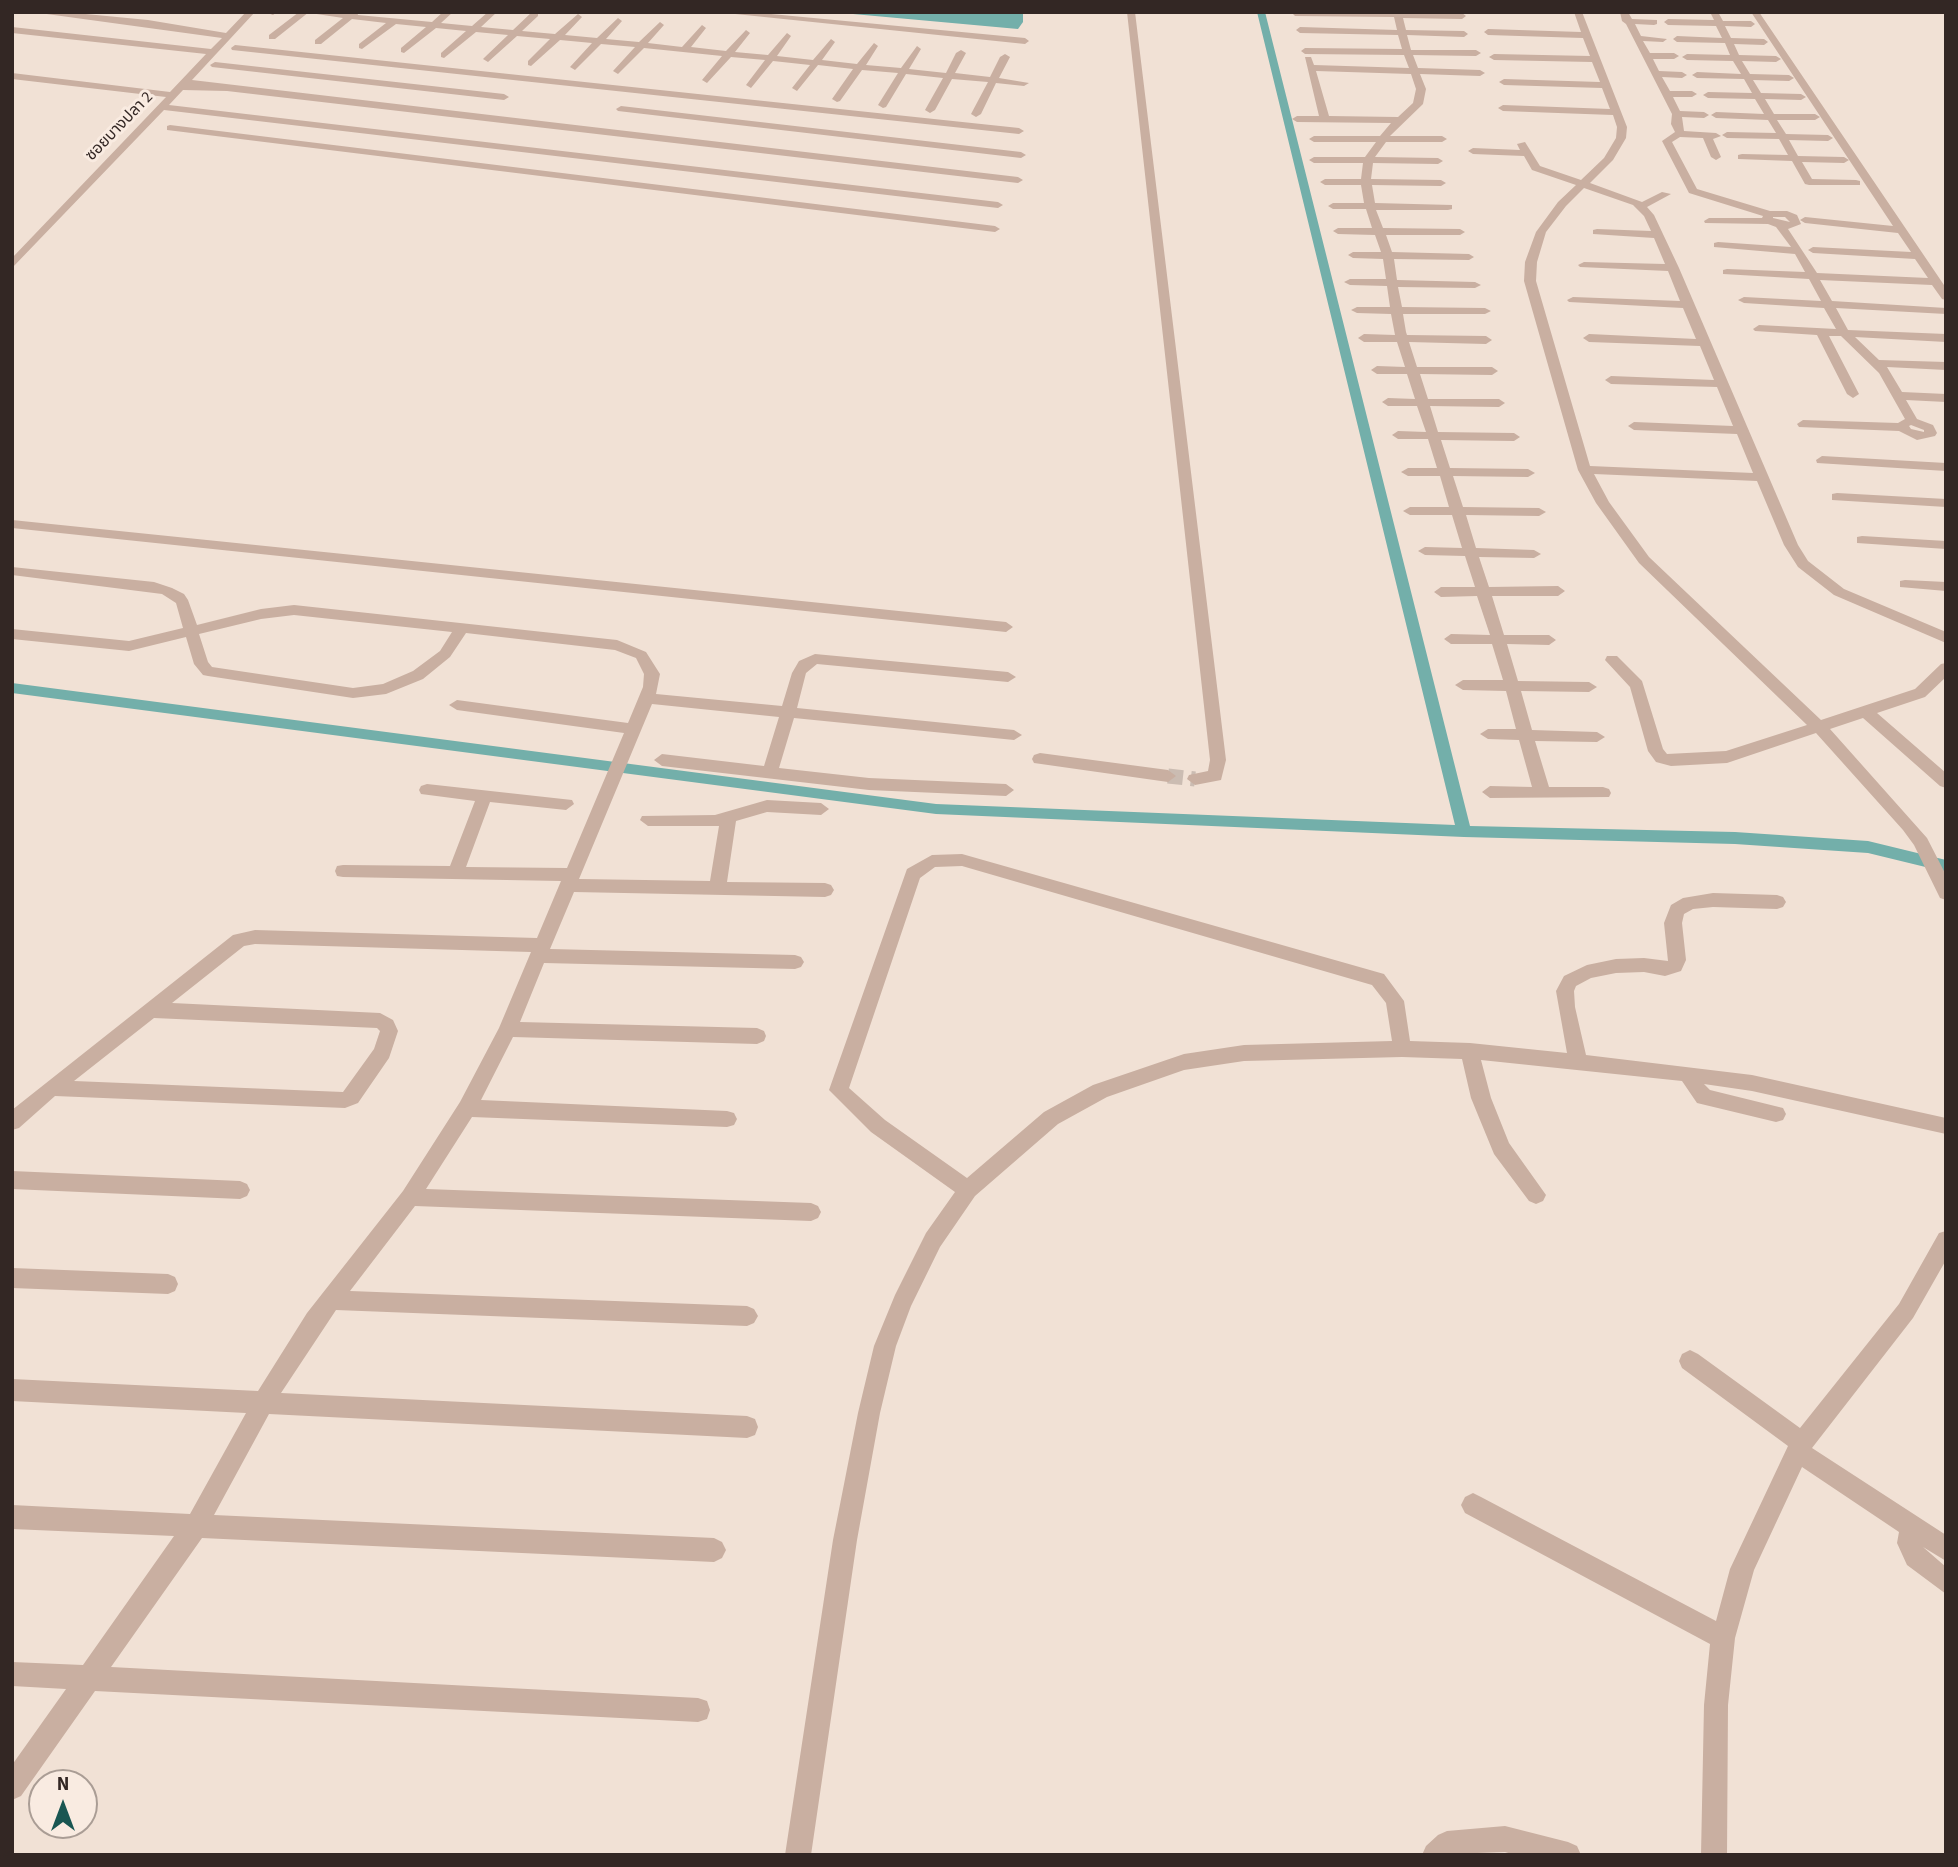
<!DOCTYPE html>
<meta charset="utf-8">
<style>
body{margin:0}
#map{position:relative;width:1958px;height:1867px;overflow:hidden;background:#f1e1d5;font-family:"Source Sans 3",sans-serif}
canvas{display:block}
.frame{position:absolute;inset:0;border:14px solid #332724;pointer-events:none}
.north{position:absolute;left:28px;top:1769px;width:70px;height:70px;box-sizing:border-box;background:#f9ebe1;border:2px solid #aa9d95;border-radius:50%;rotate:0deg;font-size:19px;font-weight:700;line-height:28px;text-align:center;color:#332724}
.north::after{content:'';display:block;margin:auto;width:24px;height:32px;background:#195652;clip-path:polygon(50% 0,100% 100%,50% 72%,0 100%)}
</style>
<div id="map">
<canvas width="1958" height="1867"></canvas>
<div class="frame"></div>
<div class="north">N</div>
</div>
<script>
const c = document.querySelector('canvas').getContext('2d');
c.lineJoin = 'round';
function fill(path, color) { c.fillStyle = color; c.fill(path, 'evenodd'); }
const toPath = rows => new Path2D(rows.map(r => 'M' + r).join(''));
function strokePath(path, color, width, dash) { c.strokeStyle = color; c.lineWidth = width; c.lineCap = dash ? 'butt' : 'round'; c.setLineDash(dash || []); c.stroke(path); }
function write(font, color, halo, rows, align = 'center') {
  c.font = font + ' "Source Sans 3","Noto Sans Thai",sans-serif'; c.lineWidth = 6; c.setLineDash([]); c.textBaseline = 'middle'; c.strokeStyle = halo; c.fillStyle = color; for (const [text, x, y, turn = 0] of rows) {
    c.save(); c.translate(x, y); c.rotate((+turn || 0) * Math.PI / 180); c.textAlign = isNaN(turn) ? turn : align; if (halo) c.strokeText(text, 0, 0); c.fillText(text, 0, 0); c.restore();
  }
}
fill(toPath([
 [831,12,1023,12,1023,22,1018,29]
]), '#73afaa');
fill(toPath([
 [1257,12,1265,12,1470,826,1735,832,1868,841,1946,860,1946,872,1868,853,1735,844,1464,837,936,814,12,693,12,683,936,804,1455,825,1257,12]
]), '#73afaa');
strokePath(toPath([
 [1168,776,1195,779]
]), '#cbbcb2', 15, [15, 8]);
fill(toPath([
 [32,12,65,12,148,20,226,33,246,12,255,12,192,80,1018,177,1023,180,1018,183,227,91,183,90,169,105,998,202,1003,205,998,208,164,110,12,268,12,258,166,97,12,79,12,73,170,92,206,54,12,33,12,27,211,49,222,38,32,12],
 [265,12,277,12,273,15,265,12],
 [299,12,309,12,275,39,269,39,269,35,299,12],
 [333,12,357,12,358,15,432,22,443,12,453,12,441,23,472,26,488,12,497,12,481,27,513,30,532,12,538,12,538,16,522,31,555,34,578,14,582,17,565,35,597,38,618,18,622,21,606,39,639,42,660,22,664,25,648,43,682,47,702,25,706,28,691,47,726,51,746,30,750,33,735,52,768,55,787,33,791,36,777,56,813,60,831,39,835,42,822,60,857,64,874,43,878,46,866,65,901,68,917,46,921,49,909,69,946,73,956,53,961,50,966,53,955,73,990,77,1000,57,1005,54,1010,57,999,78,1029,83,1024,86,996,83,981,114,976,117,971,114,988,82,952,79,935,110,930,113,925,110,943,78,906,74,886,107,883,108,878,105,898,73,862,70,840,101,837,102,832,99,853,69,818,65,797,91,792,88,810,65,773,61,751,88,746,85,765,60,731,57,707,83,702,80,722,56,644,48,618,74,613,71,635,47,601,44,575,70,570,67,592,43,560,40,531,66,528,65,528,61,550,39,517,36,488,62,483,59,485,57,508,35,476,32,444,58,441,57,441,53,466,31,436,28,404,53,401,52,401,48,426,27,396,24,362,49,359,48,359,44,386,23,352,19,321,44,315,44,315,40,343,18,310,13,333,12],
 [716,12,750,12,1025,38,1029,41,1025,44,716,12],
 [1127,12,1135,12,1226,760,1221,780,1195,785,1187,779,1189,775,1208,771,1210,760,1127,12],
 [1291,12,1462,13,1466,16,1462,19,1403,18,1406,30,1464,31,1468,34,1464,37,1407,35,1411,50,1476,50,1481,53,1476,56,1413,55,1418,68,1480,70,1485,73,1480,76,1420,74,1426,89,1423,104,1390,136,1442,136,1447,139,1442,142,1386,142,1375,157,1438,158,1443,161,1438,164,1373,163,1371,179,1441,180,1446,183,1441,186,1372,185,1375,203,1452,205,1452,209,1448,210,1376,210,1383,228,1460,229,1465,232,1460,235,1386,235,1392,252,1469,254,1474,257,1469,260,1394,259,1397,280,1475,282,1481,285,1475,288,1398,287,1402,307,1485,308,1491,311,1485,314,1403,314,1406,332,1407,335,1486,336,1492,340,1486,344,1409,342,1417,367,1492,367,1498,371,1492,375,1420,374,1428,399,1499,399,1505,403,1499,407,1430,406,1438,432,1514,433,1520,437,1514,441,1441,440,1450,468,1528,469,1535,473,1528,477,1453,476,1463,507,1539,508,1546,512,1539,516,1466,515,1476,548,1534,550,1541,554,1534,558,1479,557,1489,587,1558,586,1565,591,1558,596,1492,596,1504,635,1549,635,1556,640,1549,645,1507,644,1518,681,1589,682,1597,687,1589,692,1521,691,1532,730,1597,732,1605,737,1597,742,1535,741,1549,787,1603,787,1609,789,1611,793,1609,797,1490,798,1482,792,1490,786,1532,787,1519,740,1488,739,1480,734,1488,729,1516,729,1506,691,1463,690,1455,685,1463,680,1503,680,1492,644,1451,644,1444,639,1451,634,1490,635,1477,596,1441,597,1434,592,1441,587,1475,587,1465,556,1425,555,1418,551,1425,547,1462,548,1452,515,1410,515,1403,511,1410,507,1449,507,1440,476,1408,476,1401,472,1408,468,1437,468,1428,439,1398,439,1392,435,1398,431,1426,432,1417,406,1388,406,1382,402,1388,398,1415,399,1407,374,1377,374,1371,370,1377,366,1405,367,1397,342,1364,342,1358,338,1364,334,1395,335,1391,314,1357,313,1351,310,1357,307,1390,307,1387,286,1350,285,1344,282,1350,279,1386,279,1383,259,1353,258,1348,255,1353,252,1381,252,1375,235,1338,234,1333,231,1338,228,1372,228,1366,209,1333,209,1328,206,1333,203,1364,203,1361,185,1325,185,1320,182,1325,179,1361,179,1363,163,1314,163,1309,160,1314,157,1365,157,1376,142,1314,142,1309,139,1314,136,1380,136,1391,123,1297,122,1292,119,1297,116,1319,116,1305,57,1311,57,1314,65,1409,68,1404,55,1305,54,1301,51,1305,48,1402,49,1398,35,1300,33,1296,30,1300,27,1397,30,1394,17,1295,16,1291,12],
 [1316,71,1411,74,1416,89,1413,103,1398,117,1329,116,1316,71],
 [1574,12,1582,12,1627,127,1626,138,1613,160,1590,183,1642,202,1662,192,1671,194,1647,207,1654,215,1679,268,1798,545,1808,561,1844,589,1946,632,1946,643,1834,595,1798,567,1784,545,1757,481,1594,474,1609,502,1649,557,1821,720,1915,689,1941,664,1946,663,1946,677,1925,697,1877,713,1946,773,1946,788,1940,786,1863,718,1830,729,1927,838,1946,875,1946,900,1940,898,1914,845,1903,830,1816,733,1727,763,1671,766,1656,762,1648,751,1630,687,1605,660,1607,656,1617,656,1642,681,1663,749,1667,754,1726,751,1807,725,1639,563,1596,503,1578,470,1524,281,1525,262,1536,232,1558,202,1576,185,1532,170,1524,156,1473,154,1468,151,1473,148,1520,150,1517,144,1525,142,1540,166,1581,180,1604,158,1616,138,1617,127,1613,115,1503,111,1498,108,1503,105,1610,109,1602,88,1504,85,1499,82,1504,79,1600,82,1592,62,1494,60,1489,57,1494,54,1590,56,1583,38,1488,35,1484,32,1488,29,1581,32,1574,12],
 [1584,188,1633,205,1644,216,1651,231,1597,229,1593,230,1593,234,1654,238,1665,264,1584,262,1578,265,1580,267,1668,271,1680,301,1573,297,1567,300,1569,302,1683,308,1696,339,1589,334,1583,338,1589,342,1700,346,1714,380,1611,376,1605,380,1611,384,1717,387,1733,426,1634,422,1628,426,1634,430,1737,434,1753,473,1590,466,1536,281,1537,262,1546,232,1566,206,1584,188],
 [1620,12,1628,12,1632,19,1657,20,1657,24,1654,25,1635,24,1641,36,1667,39,1663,42,1643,41,1650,53,1674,53,1679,56,1674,59,1653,59,1659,71,1682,72,1687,75,1682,78,1662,77,1670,91,1692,91,1697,94,1692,97,1673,97,1680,111,1704,112,1709,115,1704,118,1682,117,1684,131,1716,133,1721,136,1713,139,1721,157,1716,160,1711,157,1703,138,1680,137,1672,142,1697,189,1770,211,1787,211,1797,215,1801,224,1788,229,1817,273,1928,278,1915,259,1813,253,1808,250,1813,247,1911,252,1898,233,1805,223,1800,220,1805,217,1893,226,1751,12,1759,12,1946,288,1946,300,1942,299,1932,285,1820,280,1832,301,1946,308,1946,314,1836,308,1848,330,1946,334,1946,342,1855,337,1879,360,1946,362,1946,370,1887,367,1902,392,1946,394,1946,402,1906,400,1917,419,1933,425,1937,433,1935,436,1917,440,1899,431,1799,427,1797,424,1803,420,1898,423,1905,419,1879,373,1841,336,1829,336,1859,394,1853,398,1847,394,1817,335,1755,331,1753,329,1759,325,1836,329,1824,308,1744,303,1738,300,1744,297,1821,301,1809,279,1723,274,1723,270,1727,269,1805,272,1795,254,1714,247,1714,243,1718,242,1791,247,1776,227,1768,224,1705,223,1704,221,1709,218,1762,218,1763,216,1689,193,1662,141,1675,132,1671,124,1672,114,1626,24,1622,21,1620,12],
 [1785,217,1790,222,1773,218,1773,217,1785,217],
 [1911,425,1924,430,1924,432,1911,429,1909,426,1911,425],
 [1710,12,1718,12,1723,21,1751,21,1755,24,1751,27,1725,26,1731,38,1764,39,1768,42,1764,45,1734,44,1739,55,1776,56,1781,59,1776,62,1742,61,1750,74,1789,75,1794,78,1789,81,1753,80,1761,93,1801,94,1806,97,1801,100,1765,99,1774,114,1815,114,1820,117,1815,120,1777,120,1786,134,1828,135,1833,138,1828,141,1789,140,1798,156,1844,157,1849,160,1844,163,1802,162,1812,179,1856,180,1860,181,1860,185,1809,185,1805,184,1792,161,1738,159,1738,155,1742,154,1788,155,1779,139,1727,138,1722,135,1727,132,1776,133,1768,120,1716,118,1711,115,1716,112,1764,114,1755,99,1708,98,1703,95,1708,92,1752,93,1744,79,1697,78,1692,75,1697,72,1741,74,1733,61,1687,60,1682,57,1687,54,1730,55,1725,43,1677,42,1673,39,1677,36,1722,38,1716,26,1668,25,1664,22,1668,19,1714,20,1710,12],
 [235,45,1019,128,1024,131,1019,134,232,50,231,48,235,45],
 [215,62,504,94,509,97,504,100,212,67,210,65,215,62],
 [621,106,1021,152,1026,155,1021,158,618,111,616,109,621,106],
 [170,125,995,226,1000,229,995,232,167,130,167,126,170,125],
 [1822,456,1946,463,1946,471,1817,463,1816,460,1822,456],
 [1837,493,1946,499,1946,507,1832,500,1832,494,1837,493],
 [12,520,1006,622,1013,627,1006,632,12,528,12,520],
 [1862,536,1946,541,1946,549,1857,543,1857,537,1862,536],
 [12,567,154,582,172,588,184,594,188,600,197,625,261,609,294,605,617,640,646,652,660,674,656,694,782,706,792,673,799,661,815,654,1008,672,1016,677,1008,682,817,664,806,673,797,708,1014,730,1022,735,1014,740,794,718,779,768,869,778,1006,784,1014,790,1006,796,869,790,662,766,654,760,662,754,764,766,779,717,652,704,579,879,710,881,719,826,648,826,640,820,642,816,715,815,767,800,821,803,829,809,821,815,767,812,736,821,727,882,825,883,831,885,834,890,831,895,825,897,574,892,550,949,795,955,801,957,804,962,801,967,795,969,544,963,520,1022,757,1028,764,1031,766,1036,764,1041,757,1044,513,1037,481,1100,727,1111,734,1113,737,1119,734,1125,727,1127,472,1117,426,1189,811,1203,818,1206,821,1212,818,1218,811,1221,415,1206,350,1291,747,1306,754,1309,758,1316,754,1323,747,1326,336,1310,281,1393,747,1416,755,1419,758,1427,755,1435,747,1438,269,1414,214,1515,714,1538,722,1542,726,1550,722,1558,714,1562,202,1538,111,1667,698,1698,707,1701,710,1710,707,1719,698,1722,95,1691,21,1796,12,1800,12,1765,66,1689,12,1686,12,1662,83,1665,174,1536,12,1529,12,1505,190,1514,246,1413,12,1401,12,1379,258,1391,307,1313,403,1191,460,1102,499,1028,531,952,255,944,244,946,172,1003,380,1013,393,1020,398,1031,389,1058,358,1103,345,1108,55,1096,19,1128,12,1130,12,1110,233,935,255,930,537,938,561,881,343,877,337,876,335,871,337,866,343,865,450,866,475,801,421,794,419,790,421,786,427,784,572,800,574,804,566,810,490,802,466,867,567,868,624,733,457,710,449,705,457,700,628,723,643,687,644,674,636,658,615,650,466,633,450,657,423,679,386,694,353,698,208,676,203,675,194,664,186,637,129,651,12,639,12,629,129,641,183,628,176,603,162,594,12,575,12,567],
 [294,615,452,632,440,651,413,671,383,684,353,688,212,667,208,662,199,634,261,619,294,615],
 [154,1018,377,1028,380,1031,374,1049,343,1092,74,1081,154,1018],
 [1905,580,1946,582,1946,591,1900,587,1900,581,1905,580],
 [1040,753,1168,770,1176,776,1168,782,1034,763,1032,759,1034,755,1040,753],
 [962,854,1384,974,1404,1001,1410,1041,1470,1043,1567,1053,1556,991,1564,976,1587,965,1616,959,1644,958,1668,961,1664,923,1671,905,1683,898,1713,893,1777,895,1783,897,1786,902,1783,907,1777,909,1713,907,1693,909,1684,914,1682,923,1686,960,1681,971,1665,976,1644,972,1616,973,1591,978,1576,986,1574,991,1575,1007,1586,1055,1752,1075,1946,1118,1946,1134,1752,1091,1704,1084,1710,1090,1783,1108,1786,1114,1783,1120,1776,1122,1697,1103,1682,1081,1481,1060,1491,1098,1509,1143,1546,1195,1543,1201,1536,1204,1529,1201,1494,1154,1471,1098,1462,1059,1402,1057,1244,1061,1184,1070,1107,1097,1058,1124,975,1196,940,1247,911,1306,896,1346,880,1413,857,1540,811,1855,785,1855,833,1540,858,1413,874,1346,895,1295,926,1233,955,1192,871,1132,829,1090,907,869,932,855,962,854],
 [962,866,1372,985,1386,1003,1392,1041,1244,1045,1184,1054,1093,1085,1044,1112,967,1178,885,1120,849,1088,920,878,935,867,962,866],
 [12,1171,240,1181,247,1184,250,1190,247,1196,240,1199,12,1189,12,1171],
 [1946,1231,1946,1260,1913,1318,1812,1448,1946,1535,1946,1561,1923,1547,1946,1567,1946,1594,1907,1565,1897,1543,1899,1532,1802,1467,1754,1570,1735,1638,1728,1705,1727,1855,1701,1855,1704,1705,1710,1644,1465,1513,1461,1505,1465,1497,1473,1493,1481,1497,1716,1621,1730,1569,1788,1446,1682,1368,1679,1361,1682,1354,1690,1350,1698,1354,1800,1428,1899,1304,1939,1233,1946,1231],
 [12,1268,168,1274,175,1277,178,1284,175,1291,168,1294,12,1288,12,1268],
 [1505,1826,1568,1842,1577,1846,1581,1855,1515,1855,1505,1852,1422,1855,1426,1846,1438,1835,1447,1831,1505,1826]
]), '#c9afa1');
write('16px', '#332724', '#f9ebe1', [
 ["ซอยบางปลา 2",120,127,-46]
]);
</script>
